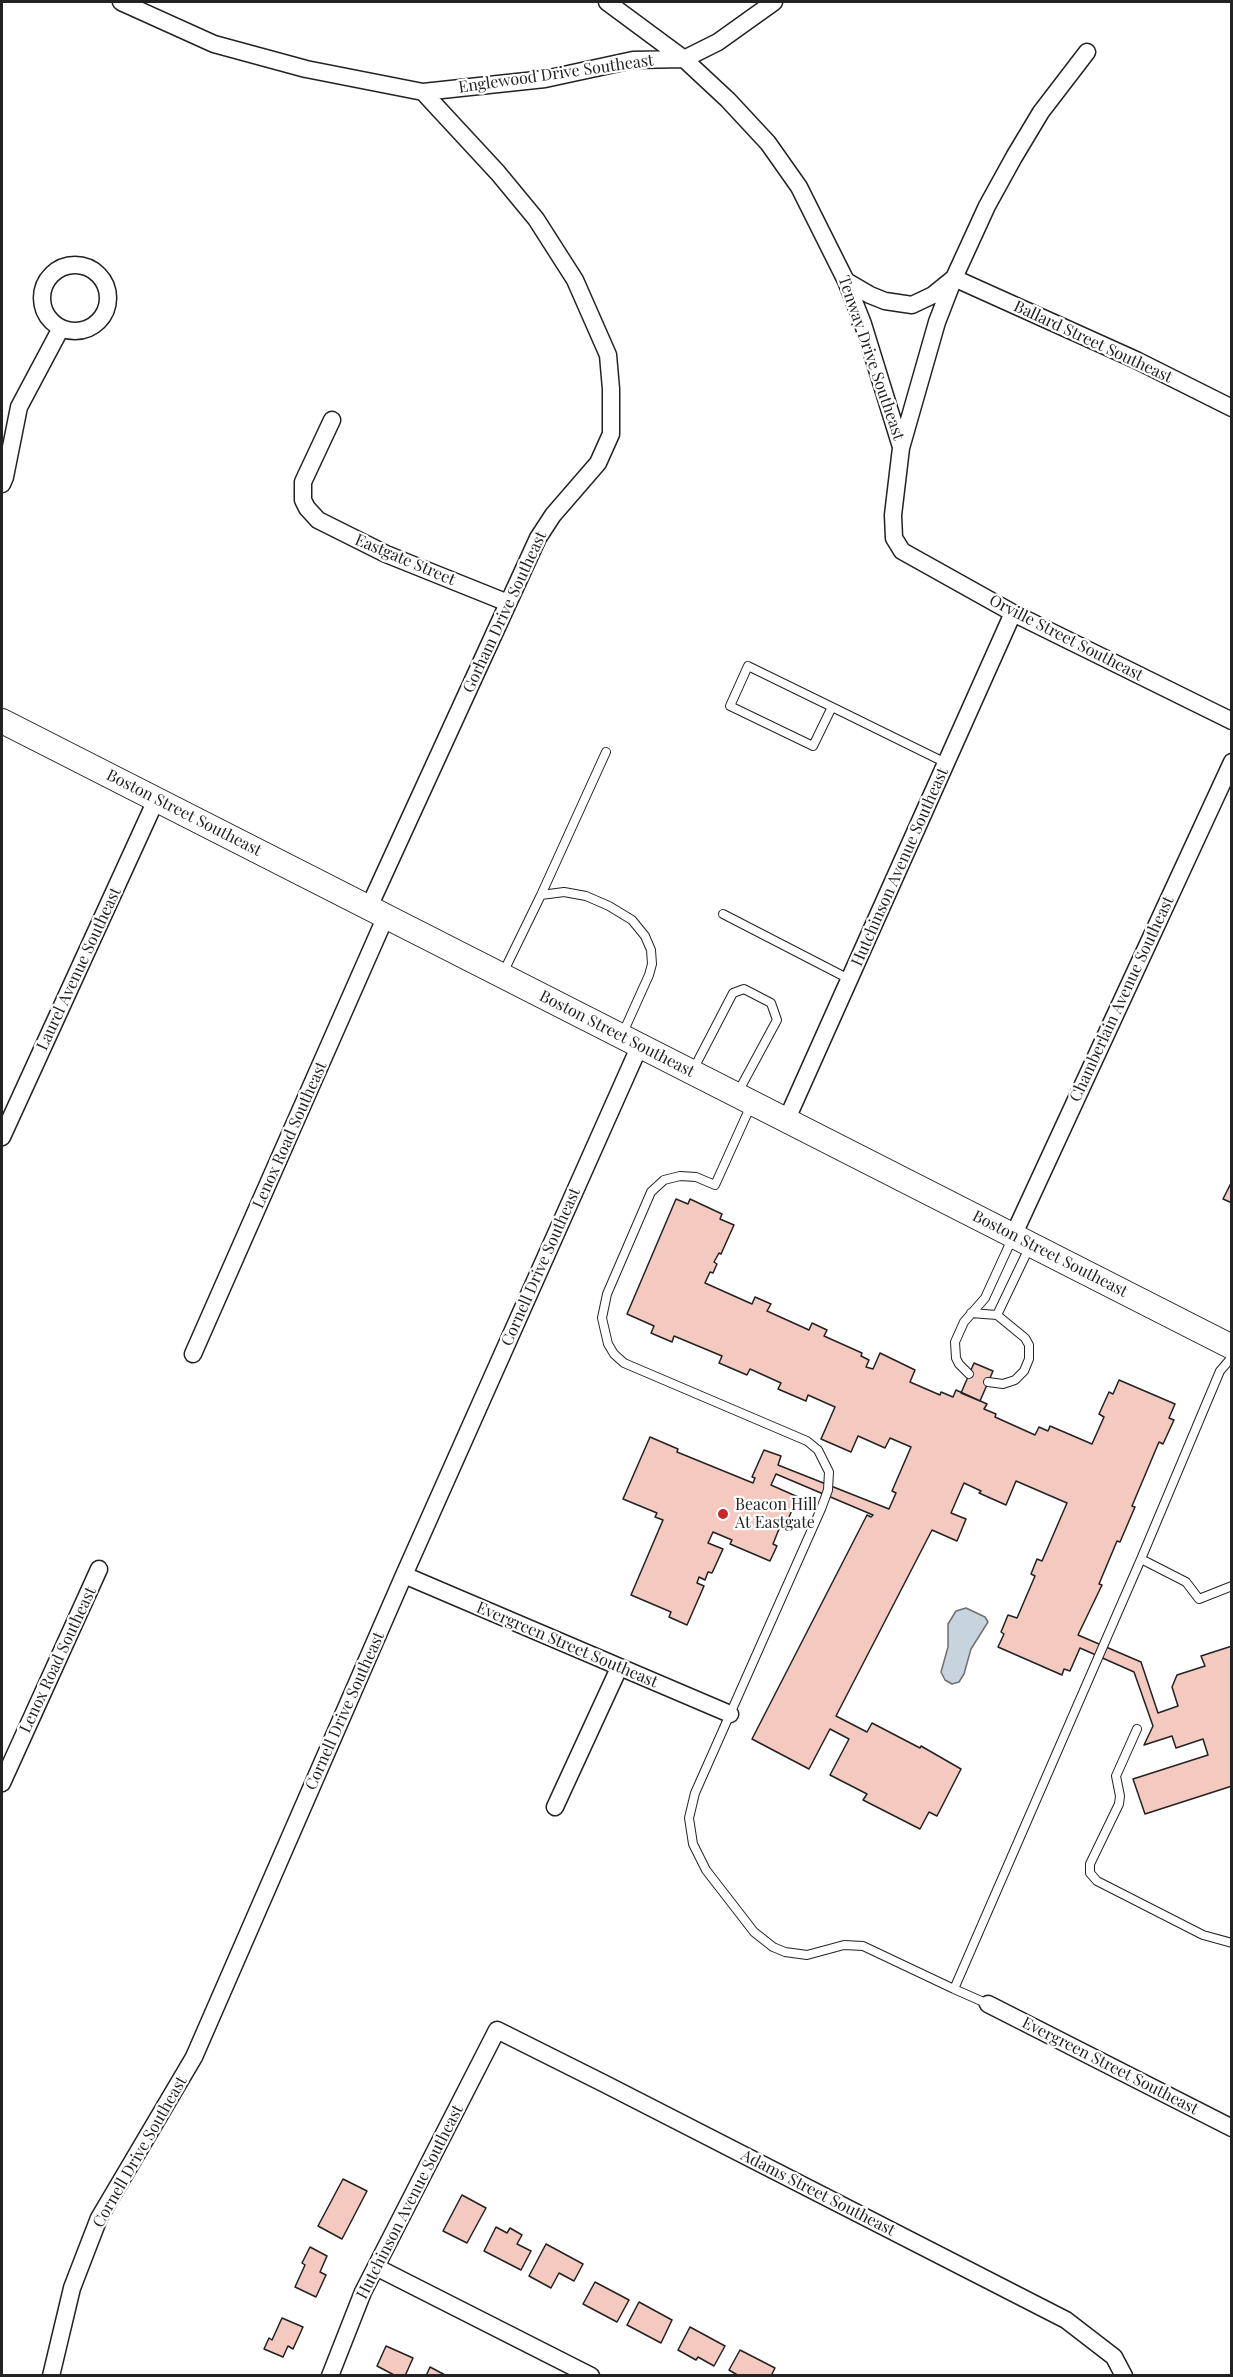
<!DOCTYPE html>
<style>
body{margin:0}
#map{position:relative;width:1233px;height:2377px;overflow:hidden;background:#fff;font-family:"Playfair Display",serif}
canvas{display:block}
.frame{position:absolute;inset:0;border:3px solid #222;pointer-events:none}
</style>
<div id="map">
<canvas width="1233" height="2377"></canvas>
<div class="frame"></div>
</div>
<script>
const c = document.querySelector('canvas').getContext('2d');
c.lineJoin = 'round';
function fill(path, color) { c.fillStyle = color; c.fill(path, 'evenodd'); }
const toPath = rows => new Path2D(rows.map(r => 'M' + r).join(''));
function strokePath(path, color, width, dash) { c.strokeStyle = color; c.lineWidth = width; c.lineCap = dash ? 'butt' : 'round'; c.setLineDash(dash || []); c.stroke(path); }
function write(font, color, halo, rows, align = 'center') {
  c.font = font + ' "Playfair Display",serif'; c.lineWidth = 4.5; c.setLineDash([]); c.textBaseline = 'middle'; c.strokeStyle = halo; c.fillStyle = color; for (const [text, x, y, turn = 0] of rows) {
    c.save(); c.translate(x, y); c.rotate((+turn || 0) * Math.PI / 180); c.textAlign = isNaN(turn) ? turn : align; if (halo) c.strokeText(text, 0, 0); c.fillText(text, 0, 0); c.restore();
  }
}
const water = toPath([
 [966,1608,985,1617,988,1622,971,1649,964,1674,959,1682,952,1684,945,1680,941,1672,948,1647,948,1624,956,1611,966,1608]
]);
fill(water, '#c7d3dd');
strokePath(water, '#6f6f6f', 1.5);
const building = toPath([
 [1232,1181,1232,1203,1223,1199,1232,1181],
 [676,1199,688,1204,690,1199,722,1214,720,1219,734,1225,721,1254,719,1253,714,1262,717,1264,713,1273,710,1272,705,1283,752,1304,755,1297,771,1304,767,1311,809,1330,812,1323,827,1330,824,1336,862,1353,861,1356,869,1360,866,1367,873,1369,880,1353,915,1370,910,1382,940,1395,941,1392,953,1397,956,1390,987,1404,984,1409,996,1414,995,1417,1035,1435,1039,1427,1048,1431,1050,1426,1092,1444,1104,1417,1099,1414,1109,1392,1113,1394,1119,1380,1175,1404,1169,1418,1174,1420,1163,1444,1159,1442,1132,1506,1135,1507,1120,1542,1117,1541,1099,1584,1102,1585,1078,1635,1141,1662,1158,1713,1178,1706,1172,1687,1177,1675,1205,1666,1201,1656,1232,1646,1232,1786,1145,1814,1133,1779,1208,1755,1203,1739,1176,1748,1172,1736,1144,1745,1153,1726,1134,1672,1080,1648,1070,1671,1064,1669,1062,1675,998,1647,1004,1634,1001,1632,1008,1615,1017,1618,1035,1576,1031,1574,1037,1559,1042,1561,1067,1503,1016,1481,1006,1505,979,1493,981,1491,964,1483,951,1513,966,1519,957,1541,932,1530,836,1716,867,1732,872,1723,920,1748,921,1746,961,1769,937,1816,929,1812,920,1829,863,1800,867,1794,830,1775,849,1739,830,1729,809,1769,752,1739,867,1515,871,1517,873,1515,776,1474,771,1485,798,1497,785,1526,781,1524,773,1544,777,1546,770,1561,730,1544,732,1540,713,1532,708,1543,723,1549,712,1573,708,1572,705,1580,699,1577,697,1583,704,1586,687,1625,669,1617,671,1612,631,1595,663,1520,655,1517,657,1513,623,1499,650,1437,678,1449,677,1452,753,1483,755,1478,752,1477,764,1450,781,1456,778,1465,889,1509,896,1493,892,1491,911,1447,890,1438,885,1448,858,1436,851,1452,821,1439,835,1407,808,1395,806,1401,778,1389,781,1383,750,1369,747,1375,719,1363,722,1356,674,1336,672,1342,651,1333,654,1326,627,1314,676,1199],
 [974,1363,993,1371,980,1401,961,1393,974,1363],
 [343,2179,367,2191,342,2239,318,2226,343,2179],
 [462,2195,486,2208,467,2243,443,2231,462,2195],
 [496,2227,507,2233,510,2228,522,2235,517,2244,531,2251,521,2270,484,2251,496,2227],
 [546,2244,583,2264,574,2281,559,2273,551,2288,529,2276,546,2244],
 [310,2247,327,2256,320,2272,326,2275,316,2297,295,2287,305,2265,302,2263,310,2247],
 [595,2282,629,2300,617,2322,583,2304,595,2282],
 [639,2302,672,2320,661,2343,627,2325,639,2302],
 [282,2318,303,2327,293,2349,288,2346,283,2357,264,2349,269,2338,272,2340,282,2318],
 [690,2327,725,2346,714,2366,698,2357,696,2360,678,2350,690,2327],
 [386,2346,413,2358,405,2376,396,2376,377,2366,386,2346],
 [740,2350,775,2368,771,2376,739,2376,729,2370,740,2350],
 [430,2367,447,2376,426,2376,430,2367]
]);
fill(building, '#f3c9c0');
strokePath(building, '#222', 1.5);
const lane = toPath([
 [832,707,813,746,730,706,748,666,832,707,946,763],
 [541,895,606,752],
 [723,914,849,979],
 [503,973,541,895,564,892,586,896,609,906,632,920,645,936,651,950,652,964,649,975,622,1035],
 [692,1072,733,993,744,989,771,1003,777,1020,737,1094],
 [752,1103,715,1185,696,1177,680,1176,664,1180,651,1192,607,1294,602,1318,608,1344,614,1354,624,1363,807,1441,818,1450,829,1472,828,1490,821,1509,695,1793,689,1818,693,1844,706,1870,754,1932,773,1947,785,1952,807,1955,844,1945,863,1946,954,1989,1141,1559,1220,1371,1232,1357],
 [971,1313,997,1315],
 [969,1374,959,1364,956,1358,955,1342,964,1322,985,1298,1012,1239],
 [988,1382,1003,1384,1015,1380,1024,1371,1029,1359,1029,1345,1025,1338,997,1315,1030,1246],
 [1141,1559,1186,1582,1199,1599,1232,1586],
 [1137,1729,1116,1776,1120,1796,1119,1804,1090,1864,1090,1873,1097,1881,1203,1935,1232,1943],
 [954,1989,988,2004]
]);
const street = toPath([
 [121,2,214,44,306,69,423,92,545,79,633,60,684,59,718,42,774,2],
 [607,2,684,59,728,100,768,143,799,187,846,281,863,324,901,447],
 [1087,52,1041,112,1014,157,987,206,954,278,937,322,901,448,893,515,894,538,902,551,1013,613,1232,721],
 '42 298a33 33 0 1 1 66 0a33 33 0 1 1-66 0Z',
 [846,281,870,295,885,301,912,305,933,295,954,278,1136,360,1232,408],
 [332,420,303,482,303,500,307,508,318,520,386,554,508,603],
 [2,484,5,477,19,407,61,328],
 [369,907,538,538,553,515,598,463,611,434,611,389,608,355,575,280,536,219,498,173,423,92],
 [786,1121,1013,613],
 [2,1137,156,800],
 [1013,1236,1232,762],
 [193,1354,386,916],
 [404,1575,730,1714],
 [2,1783,99,1569],
 [555,1807,619,1668],
 [988,2004,1232,2128],
 [376,2267,591,2376],
 [51,2376,72,2288,99,2218,194,2057,404,1575,640,1045],
 [330,2376,363,2292,497,2030,605,2084,1066,2320,1114,2357,1124,2376]
]);
const secondary = toPath([
 [2,721,1232,1347]
]);
strokePath(lane, '#222', 10);
strokePath(street, '#222', 19);
strokePath(secondary, '#222', 26);
strokePath(lane, '#fff', 8);
strokePath(street, '#fff', 16);
strokePath(secondary, '#fff', 24);
for (const [x, y, r, color] of [
 [723,1514,6,"#c62828"]
]) { const dot = new Path2D(); dot.arc(x, y, r, 0, 2 * Math.PI); c.fillStyle = color; c.fill(dot); strokePath(dot, '#fff', 2); }
write('16px', '#222', '#fff', [
 ["Englewood Drive Southeast",556,74,-8],
 ["Ballard Street Southeast",1093,342,25],
 ["Tenway Drive Southeast",871,358,71],
 ["Eastgate Street",405,560,23],
 ["Gorham Drive Southeast",505,612,-65],
 ["Orville Street Southeast",1066,638,27],
 ["Boston Street Southeast",184,813,27],
 ["Hutchinson Avenue Southeast",900,867,-66],
 ["Laurel Avenue Southeast",79,969,-65],
 ["Chamberlain Avenue Southeast",1122,999,-65],
 ["Boston Street Southeast",617,1034,27],
 ["Lenox Road Southeast",290,1135,-66],
 ["Boston Street Southeast",1050,1254,27],
 ["Cornell Drive Southeast",541,1267,-66],
 ["Evergreen Street Southeast",567,1645,23],
 ["Lenox Road Southeast",58,1660,-65],
 ["Cornell Drive Southeast",345,1711,-66],
 ["Evergreen Street Southeast",1110,2066,27],
 ["Cornell Drive Southeast",140,2152,-60],
 ["Adams Street Southeast",818,2193,27],
 ["Hutchinson Avenue Southeast",410,2202,-63]
]);
write('16px', '#222', '#fff', [
 ["Beacon Hill",735,1505],
 ["At Eastgate",735,1523]
], 'left');
</script>
